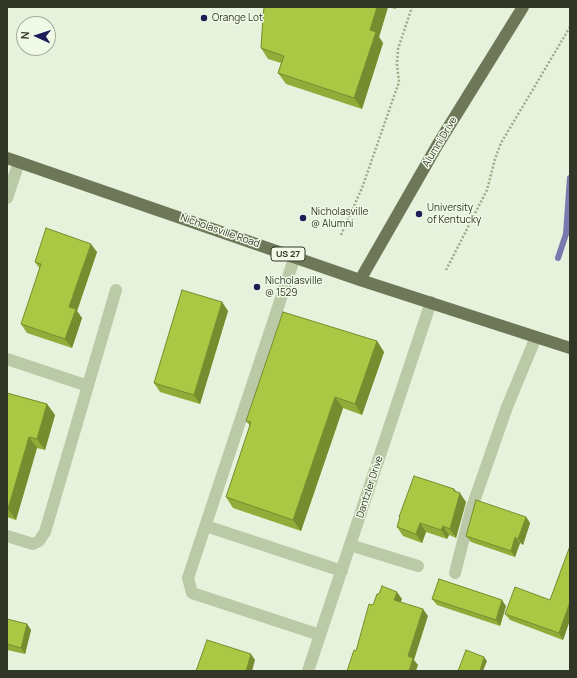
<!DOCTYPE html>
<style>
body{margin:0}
#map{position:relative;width:577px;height:678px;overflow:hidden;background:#e6f2db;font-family:Manrope,sans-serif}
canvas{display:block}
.frame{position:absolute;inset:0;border:8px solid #323627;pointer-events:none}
.north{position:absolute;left:16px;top:16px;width:40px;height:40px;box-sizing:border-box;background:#f0fae7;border:1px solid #a4ac9a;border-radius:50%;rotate:273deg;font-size:11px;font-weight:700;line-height:16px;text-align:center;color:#323627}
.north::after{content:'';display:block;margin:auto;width:14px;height:18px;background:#1f1c58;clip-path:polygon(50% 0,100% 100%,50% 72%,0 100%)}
</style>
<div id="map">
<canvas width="577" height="678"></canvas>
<div class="frame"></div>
<div class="north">N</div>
</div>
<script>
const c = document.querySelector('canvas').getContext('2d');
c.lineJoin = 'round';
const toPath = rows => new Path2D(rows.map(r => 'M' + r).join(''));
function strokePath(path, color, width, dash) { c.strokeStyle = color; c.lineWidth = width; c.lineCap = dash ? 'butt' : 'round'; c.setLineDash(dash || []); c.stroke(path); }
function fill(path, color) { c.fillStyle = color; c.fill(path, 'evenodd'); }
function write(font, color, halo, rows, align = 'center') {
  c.font = font + ' Manrope,sans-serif'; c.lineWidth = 3; c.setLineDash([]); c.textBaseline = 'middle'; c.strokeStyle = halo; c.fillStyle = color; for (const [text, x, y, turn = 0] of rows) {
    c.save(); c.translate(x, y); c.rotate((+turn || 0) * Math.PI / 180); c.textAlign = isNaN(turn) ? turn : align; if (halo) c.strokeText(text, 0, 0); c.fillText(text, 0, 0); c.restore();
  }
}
strokePath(toPath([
 [558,258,566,234,570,178]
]), '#7a79af', 6);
strokePath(toPath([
 [341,235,362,188,399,82,397,65,398,49,412,7],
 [446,270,487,190,495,159,501,143,570,27]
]), '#9dac88', 2.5, [2, 2]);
strokePath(toPath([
 [7,198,19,162],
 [295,256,188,578,192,593,320,635],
 [7,359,88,386],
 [206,526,342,571],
 [7,536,33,544,39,541,45,532,116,290],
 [350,545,418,566],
 [455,573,471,510,507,407,536,337],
 [308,671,431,302]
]), '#bacaa6', 12);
strokePath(toPath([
 [7,158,360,280,570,348],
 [360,280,438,144,523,7]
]), '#6e7858', 12);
fill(toPath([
 [264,7,388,7,379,37,383,43,362,109,286,84,278,73,281,63,268,59,261,48],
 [388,7,396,7,396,9],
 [97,252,77,311,82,318,72,348,27,333,21,324,40,269,35,262],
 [222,302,228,311,200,404,160,392,154,383],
 [377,341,384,352,362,415,343,408,301,531,233,508,226,497,250,426,246,421],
 [7,393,47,404,55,415,45,450,37,448,16,520,7,517],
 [454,489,466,502,456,538,449,535,447,539,426,532,422,543,403,536,397,527,400,518,399,517],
 [526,517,530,523,523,545,520,543,515,557,471,542,466,536],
 [570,546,570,620,563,640,510,620,505,614,550,600],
 [432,599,506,606,500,626,437,605],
 [7,619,27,624,31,630,25,654,7,650]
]), '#92ac3a');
fill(toPath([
 [377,7,388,7,379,37,383,43,362,109,354,98,370,30],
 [91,244,97,252,77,311,82,318,72,348,65,339,69,307],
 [222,302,228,311,200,404,194,395],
 [377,341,384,352,362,415,355,404],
 [335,397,343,408,301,531,293,520],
 [47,404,55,415,45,450,37,439],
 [29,437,37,448,16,520,8,509],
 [454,489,459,496,460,493,466,502,456,538,450,529],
 [526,517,530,523,523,545,518,539],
 [420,523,426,532,422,543,416,534],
 [443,526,449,535,447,539,441,530],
 [515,537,520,543,515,557,511,551],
 [397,592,402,599,399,607,394,600],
 [502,600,506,606,500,626,496,620],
 [570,602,570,620,563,640,559,633],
 [423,609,428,616,414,660,418,665,416,671,409,671,408,656],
 [27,624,31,630,25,654,21,648],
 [251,654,255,660,252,671,246,671],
 [484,657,487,661,483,671,480,671]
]), '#778c2f');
const building = toPath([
 [264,7,377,7,370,30,376,32,354,98,278,73,284,56,261,48,263,17,264,7],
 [46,228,91,244,69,307,76,309,65,339,21,324,41,264,35,262,46,228],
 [182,290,222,302,194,395,154,383,182,290],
 [283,312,377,341,355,404,335,397,293,520,226,497,251,422,246,421,283,312],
 [7,393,47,404,37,439,29,437,8,509,7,508,7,393],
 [414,476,454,489,454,491,460,493,450,529,443,526,441,530,420,523,416,534,397,527,400,517,399,517,414,476],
 [476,500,526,517,518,539,515,537,511,551,466,536,476,500],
 [570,546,570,602,559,633,505,614,515,587,550,600,570,546],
 [439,579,502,600,496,620,432,599,439,579],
 [382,586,397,592,394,600,423,609,408,656,413,658,409,671,347,671,354,650,356,651,369,604,373,605,377,594,379,594,382,586],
 [7,619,27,624,21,648,7,644,7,619],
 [207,640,251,654,246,671,196,671,207,640],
 [466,650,484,657,480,671,458,671,466,650]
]);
fill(building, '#aac843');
strokePath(building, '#778c2f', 1);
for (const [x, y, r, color] of [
 [204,18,4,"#1f1c58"],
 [419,214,4,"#1f1c58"],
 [303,218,4,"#1f1c58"],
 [257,287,4,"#1f1c58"]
]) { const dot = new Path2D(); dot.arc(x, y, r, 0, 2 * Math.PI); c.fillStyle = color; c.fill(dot); strokePath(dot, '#f0fae7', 1.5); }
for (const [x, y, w] of [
 [288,254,34]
]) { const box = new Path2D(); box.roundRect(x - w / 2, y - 7, w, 14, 3); c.fillStyle = '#f0fae7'; c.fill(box); strokePath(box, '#323627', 1); }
write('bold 9px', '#323627', null, [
 ["US 27",288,254]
]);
write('10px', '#323627', '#f0fae7', [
 ["Orange Lot",212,18],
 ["University",427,208],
 ["of Kentucky",427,220],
 ["Nicholasville",311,212],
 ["@ Alumni",311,224],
 ["Nicholasville",265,281],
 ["@ 1529",265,293]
], 'left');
write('10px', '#323627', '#f0fae7', [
 ["Alumni Drive",440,142,-59],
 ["Nicholasville Road",220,231,19],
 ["Dantzler Drive",370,487,-72]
]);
</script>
